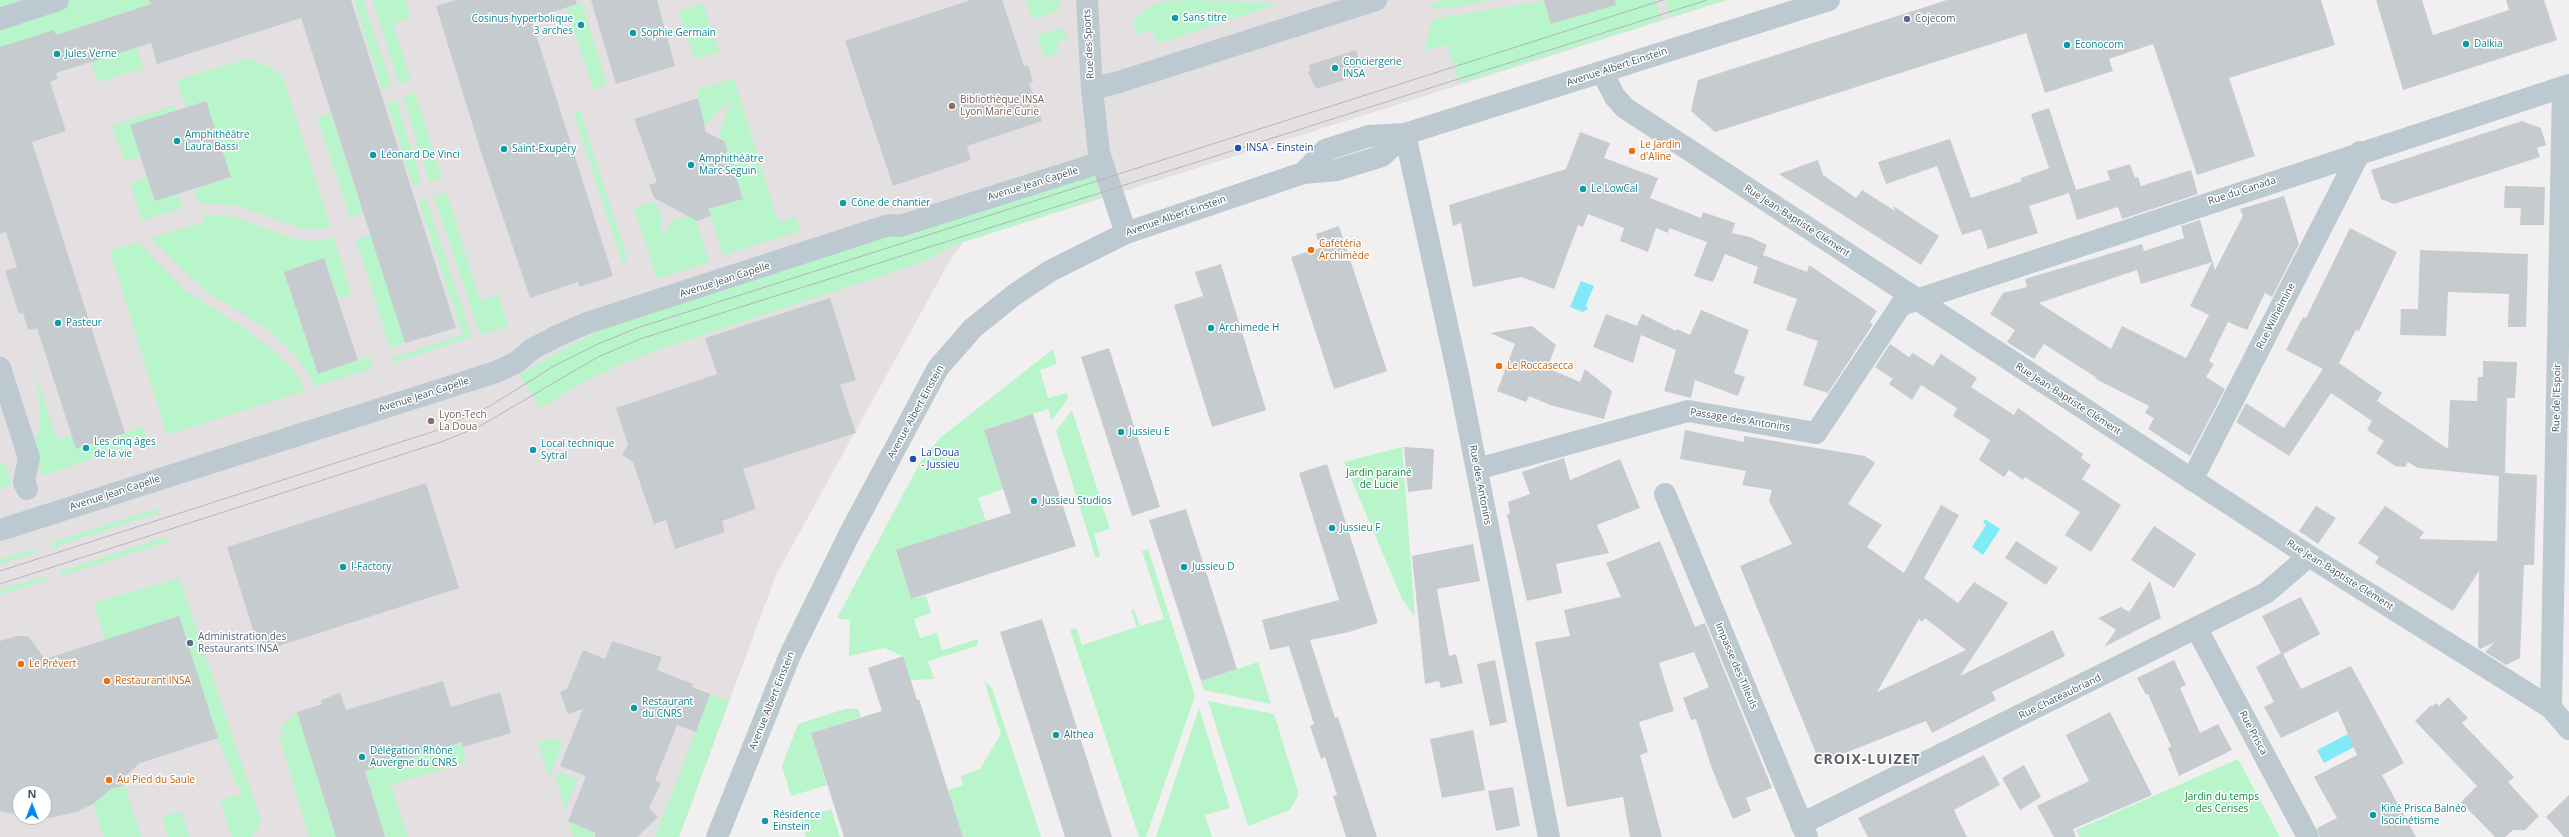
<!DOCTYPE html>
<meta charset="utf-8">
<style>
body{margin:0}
#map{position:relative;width:2569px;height:837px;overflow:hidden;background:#f2eff0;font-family:"Open Sans",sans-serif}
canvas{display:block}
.north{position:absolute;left:12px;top:785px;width:40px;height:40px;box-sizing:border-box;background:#fff;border:1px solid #b5bbbf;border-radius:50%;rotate:0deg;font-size:11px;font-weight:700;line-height:16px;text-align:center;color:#455660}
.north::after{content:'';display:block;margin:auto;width:14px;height:18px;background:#0386f9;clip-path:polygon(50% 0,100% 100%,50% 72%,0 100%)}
</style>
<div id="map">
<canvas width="2569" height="837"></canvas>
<div class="north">N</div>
</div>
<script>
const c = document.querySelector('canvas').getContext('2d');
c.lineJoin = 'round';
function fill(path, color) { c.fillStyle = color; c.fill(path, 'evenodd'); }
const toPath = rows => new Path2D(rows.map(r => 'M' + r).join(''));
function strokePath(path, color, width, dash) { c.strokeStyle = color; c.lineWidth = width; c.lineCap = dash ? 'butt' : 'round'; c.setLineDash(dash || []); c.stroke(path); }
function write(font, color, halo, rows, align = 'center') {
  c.font = font + ' "Open Sans",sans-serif'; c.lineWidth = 3; c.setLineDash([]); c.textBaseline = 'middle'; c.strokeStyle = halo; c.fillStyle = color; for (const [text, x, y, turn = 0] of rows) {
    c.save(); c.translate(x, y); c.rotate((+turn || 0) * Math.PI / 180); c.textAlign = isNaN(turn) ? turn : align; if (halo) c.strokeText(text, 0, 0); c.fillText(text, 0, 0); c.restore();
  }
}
fill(toPath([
 [0,0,1727,0,964,242,953,255,776,575,679,837,0,837],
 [20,793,44,793,44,817,20,817]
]), '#e4e0e2');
fill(toPath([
 [0,0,149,0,151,4,56,35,54,30,0,47],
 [354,0,365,0,365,6,392,86,382,89],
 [374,0,405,0,411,18,393,24,411,80,399,84,374,7],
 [1026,0,1060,0,1058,11,1032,19],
 [1193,0,1275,3,1275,5,1157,44,1152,30,1136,35,1133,22,1141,13,1153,5,1167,1],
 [1444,0,1493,0,1456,7,1432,8,1432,4],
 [1586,0,1656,0,1662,20,1460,83,1447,45,1424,51,1432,19,1544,1,1551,24,1589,13],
 [1666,0,1727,0,1671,17],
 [582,3,607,85,593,90,567,8],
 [703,3,719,52,694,59,679,11],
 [1060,28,1070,38,1059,41,1057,53,1044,58,1037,35],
 [136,47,143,68,98,82,91,62],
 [243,60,253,60,270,67,283,77,331,228,303,229,238,206,199,203,194,189,231,177,206,101,186,108,177,80],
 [734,79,778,222,796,217,800,231,723,255,708,209,743,199,724,141,719,135,731,100,702,127,697,89],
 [415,93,442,178,429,182,403,97],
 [396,100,422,183,413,186,387,103],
 [174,105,175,111,140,156,125,161,112,126],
 [580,111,628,261,622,263,574,113],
 [331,114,363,213,350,217,317,118],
 [1087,174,1094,176,1101,197,954,245,923,262,652,352,592,377,540,408,519,375,588,336,621,321],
 [147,177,155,201,177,194,182,208,142,221,130,183],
 [447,193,480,301,498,295,508,326,480,335,434,196],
 [426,199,472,337,394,363,392,358,463,335,419,202],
 [655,202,662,217,662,236,673,220,691,215,696,221,709,262,657,279,634,208],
 [203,214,234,217,291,238,315,241,334,237,351,294,338,299,324,258,284,272,318,374,370,356,373,368,315,387,307,371,291,351,267,329,204,290,150,238,205,222],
 [371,235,405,343,390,348,356,240],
 [137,242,187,292,240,325,279,355,299,377,305,391,167,435,110,251],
 [1053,349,1057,364,1040,370,1048,398,1067,393,1068,399,1052,420,1048,409,984,430,1003,489,978,498,986,521,896,551,911,599,926,596,931,613,914,619,920,638,937,633,942,650,978,639,977,646,928,661,934,679,910,680,903,656,884,648,849,656,850,620,837,618,921,461,940,438],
 [30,357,57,439,71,436,76,449,143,427,147,440,42,476,32,443,38,434,40,415,38,388],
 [1072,410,1110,529,1094,534,1100,555,1098,558,1095,556,1056,431],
 [1402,447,1415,617,1402,599,1344,462],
 [5,463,12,485,0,489,0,464],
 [158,508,159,513,52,548,50,543],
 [166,537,167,542,62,576,60,571],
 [36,548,38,552,0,564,0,559],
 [1148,549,1195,696,1146,837,1139,837,1070,630,1076,628,1082,645,1137,627,1131,610,1134,609,1140,626,1164,619,1142,551],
 [46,576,47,580,0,595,0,590],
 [179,578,261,821,257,831,251,837,231,837,221,800,241,794,218,740,179,616,105,640,94,603],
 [1258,662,1271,704,1204,690,1201,681],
 [984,681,992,688,1041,837,963,837,948,790,963,785,961,776,980,769,1001,734],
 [710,694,729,701,679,837,655,837],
 [1208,701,1274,714,1297,788,1298,796,1290,810,1248,826],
 [1199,708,1230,808,1205,815,1212,837,1156,837],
 [845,709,858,709,861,717,811,733,827,785,791,796,782,766,798,724],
 [297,712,336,837,309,837,280,739,282,726],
 [550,738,563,743,549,778,538,742],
 [462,742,466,760,458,765,391,784,407,837,385,837,365,771],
 [2238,759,2280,837,2079,837,2076,830],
 [558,771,578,779,565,810,556,779],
 [125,785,141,837,104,837,93,804,111,789],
 [831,809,840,837,806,837,800,819],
 [181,811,189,837,168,837,162,817],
 [568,821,593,833,593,837,573,837]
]), '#b9f5ca');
fill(toPath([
 [1581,281,1594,286,1586,305,1588,309,1583,312,1570,307],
 [1985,519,2000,529,1983,555,1972,547,1986,525,1983,523],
 [2348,734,2354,747,2324,763,2317,750]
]), '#81eaf7');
fill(toPath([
 [149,0,351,0,456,328,405,343,301,18,157,64,151,43,56,73,58,79,50,82,66,131,32,142,125,433,76,449,37,328,28,330,23,313,19,314,5,271,17,267,6,232,0,234,0,47,54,30,56,35,151,4],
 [456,0,576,0,577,4,531,19,613,276,580,287,578,282,530,298,481,152,436,6],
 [591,0,657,0,675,66,616,84],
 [971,0,1002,0,1024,66,1028,65,1033,82,1029,83,1042,121,967,146,971,160,893,186,845,41],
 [1544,0,1615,0,1616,5,1551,24],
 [1947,0,2321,0,2335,45,2229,78,2255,156,2197,175,2153,44,2109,59,2113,71,2045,93,2026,33,1715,132,1691,111,1698,80],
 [2376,0,2422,0,2433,35,2509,10,2506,0,2544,0,2557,40,2403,90],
 [1356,50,1363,74,1316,89,1308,72,1310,71,1309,65],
 [698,98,706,132,724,141,743,199,708,209,711,216,697,221,654,198,649,185,657,182,634,119],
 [206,101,231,177,155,201,130,125],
 [2049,108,2076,190,2110,180,2107,171,2130,164,2135,178,2138,177,2141,186,2191,170,2198,194,2122,219,2118,207,2077,220,2069,193,2029,206,2038,233,1988,249,1981,229,1962,235,1937,166,1886,184,1878,162,1950,139,1971,198,2022,181,2021,178,2049,168,2031,114],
 [2522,121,2541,128,2546,145,2537,148,2540,157,2394,204,2381,199,2371,170],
 [1580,132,1610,143,1604,158,1658,178,1650,198,1701,218,1703,212,1735,223,1732,233,1750,237,1767,245,1763,255,1807,272,1809,265,1877,311,1870,322,1873,324,1828,393,1803,385,1818,341,1786,330,1797,299,1753,283,1758,267,1725,254,1713,282,1694,276,1707,242,1669,228,1668,233,1656,228,1648,252,1620,241,1624,228,1588,214,1583,227,1578,225,1554,289,1521,277,1473,287,1461,223,1453,226,1449,205,1566,169],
 [1818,160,1823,175,1856,198,1862,190,1895,211,1893,206,1939,236,1921,265,1779,174],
 [2505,186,2545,187,2544,225,2520,225,2521,208,2504,208],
 [2284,196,2299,244,2272,297,2265,293,2247,330,2228,322,2209,361,2214,364,2206,377,2225,389,2190,456,2148,429,2154,418,2145,413,2149,406,2096,379,2097,378,2044,344,2034,359,2007,342,2015,330,1990,314,2003,293,2027,287,2025,279,2142,244,2144,251,2184,238,2181,226,2200,220,2215,270,2243,216,2240,209],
 [2212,262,2190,306,2209,315,2186,358,2122,326,2111,349,2039,303,2137,270,2141,284],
 [1339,226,1387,371,1334,389,1291,257,1320,248,1316,234],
 [2350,228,2397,252,2359,331,2356,330,2339,363,2382,393,2377,401,2448,449,2450,400,2477,401,2478,377,2483,377,2483,361,2517,362,2515,398,2507,398,2505,473,2537,475,2534,565,2524,565,2520,658,2506,665,2485,652,2495,642,2480,649,2478,647,2479,571,2453,611,2375,563,2379,557,2358,543,2385,506,2424,532,2419,539,2497,541,2499,476,2418,468,2408,462,2405,467,2395,466,2376,453,2384,441,2367,430,2372,421,2331,393,2289,456,2236,422,2246,403,2284,428,2323,369,2286,350,2303,317,2306,318],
 [2420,250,2528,254,2526,327,2508,327,2509,294,2448,292,2446,336,2400,335,2401,309,2418,309],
 [324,258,358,360,318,374,284,272],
 [1221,264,1266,410,1212,427,1174,305,1203,296,1195,272],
 [830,298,856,380,840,385,856,433,743,469,756,509,722,521,725,532,675,549,666,520,654,524,633,462,622,455,628,445,616,408,717,374,705,338],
 [1701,310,1749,330,1734,373,1745,377,1738,396,1695,380,1691,398,1664,391,1676,350,1641,335,1633,363,1593,347,1606,314,1637,326,1642,314,1676,331,1677,329,1690,335],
 [1532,326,1556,345,1547,368,1580,382,1585,369,1612,391,1604,419,1550,405,1529,396,1526,402,1497,391,1515,344,1490,333],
 [1890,344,1909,357,1913,353,1933,366,1941,354,1977,378,1971,387,2014,415,2018,408,2083,454,2081,458,2091,465,2082,479,2121,505,2091,552,2065,535,2080,512,2025,477,2023,480,2009,470,2004,477,1979,460,1990,440,1953,416,1957,408,1921,385,1912,400,1889,384,1893,379,1875,367],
 [1109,348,1160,507,1132,516,1081,357],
 [1033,414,1076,546,911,599,896,550,1011,513,984,430],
 [1685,430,1744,442,1744,436,1865,456,1875,463,1848,504,1882,525,1867,547,1904,573,1941,505,1959,515,1924,578,1958,603,1974,582,2008,603,1960,676,2053,630,2065,656,1992,692,1996,700,1932,733,1926,721,1820,763,1740,566,1792,544,1769,501,1772,490,1742,485,1746,471,1680,459],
 [1925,618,1966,650,1877,692,1919,619,1922,622],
 [1404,447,1434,449,1432,489,1408,492],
 [1564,458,1570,480,1620,459,1640,508,1597,525,1609,553,1556,564,1562,593,1527,601,1507,515,1510,513,1508,502,1530,494,1522,472],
 [1327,464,1378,623,1349,632,1310,640,1335,718,1338,717,1377,837,1346,837,1333,796,1337,795,1325,757,1321,759,1310,726,1314,724,1289,646,1270,650,1262,620,1339,600,1299,473],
 [426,483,459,588,260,652,227,547],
 [2316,506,2336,518,2318,544,2299,531],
 [1186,509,1237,669,1201,681,1149,520],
 [2154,526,2196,554,2174,588,2131,560],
 [1660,541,1695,627,1705,623,1772,788,1746,798,1751,811,1733,819,1712,769,1696,719,1691,720,1683,698,1709,687,1694,652,1659,663,1674,711,1639,722,1648,752,1640,755,1662,837,1630,837,1623,797,1567,807,1535,642,1570,636,1564,610,1621,597,1606,563],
 [2016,541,2058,568,2046,585,2005,558],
 [1473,544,1480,581,1437,589,1449,656,1456,654,1463,683,1441,688,1439,681,1425,684,1412,556],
 [2150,581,2161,618,2104,647,2116,630,2098,618,2121,607,2129,612],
 [2301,597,2320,634,2283,654,2301,689,2351,666,2404,763,2382,775,2416,837,2320,837,2317,828,2337,818,2314,777,2357,755,2338,711,2281,738,2264,707,2274,702,2256,667,2281,653,2262,616],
 [179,616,218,738,140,763,123,778,125,785,111,789,93,804,76,812,50,818,31,817,44,817,44,793,20,793,20,815,0,811,0,641,17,636,28,636,45,659],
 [1042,619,1112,837,1065,837,1000,632],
 [612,641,662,657,657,670,693,684,692,687,710,694,696,732,677,725,655,780,661,783,649,808,658,817,637,837,595,837,595,833,568,821,586,776,560,766,583,709,568,714,560,692,567,689,583,650,605,659],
 [903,656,917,700,919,699,963,837,844,837,811,733,882,711,868,668],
 [1495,660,1507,722,1490,726,1477,664],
 [2174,660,2186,685,2180,688,2200,733,2218,724,2232,750,2179,776,2168,748,2171,746,2148,694,2146,695,2137,678],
 [443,681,451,707,500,692,511,733,463,747,462,742,365,771,385,837,336,837,297,712,322,704,321,700,340,693,346,710],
 [2448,697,2468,718,2462,723,2514,777,2508,782,2539,816,2525,830,2513,830,2505,837,2495,837,2461,802,2477,786,2415,721,2431,705,2432,707,2436,703,2439,706],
 [2110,712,2152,795,2073,829,2076,837,2054,837,2037,806,2089,781,2066,735],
 [1473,730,1485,790,1442,798,1430,739],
 [1984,755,2000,785,1954,810,1967,837,1868,837,1858,818],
 [2024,765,2041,797,2020,810,2002,778],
 [1513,787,1520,826,1496,831,1488,791],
 [2569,795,2569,837,2564,837,2546,817]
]), '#c6cbd0');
strokePath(toPath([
 [1087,0,1092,89],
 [0,19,58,0],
 [1602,72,1615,97,1625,108,2309,556,2551,708,2569,729],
 [1405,134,1459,379,1549,837],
 [1303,173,1325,150,1369,136,1405,134,1829,0],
 [1126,233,1099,153,1092,89,1119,82,1376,0],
 [0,368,29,458,24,482,27,489],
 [1477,469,1688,411,1816,433,1901,305,2569,85],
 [2192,480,2360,152],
 [1665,494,1807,837],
 [0,530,496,372,517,362,532,349,559,335,587,323,889,225,900,226,1102,162],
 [2197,629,2308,837],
 [2551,708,2563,87],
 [1801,824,2266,593,2309,556],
 [717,837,790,655,849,535,938,368,973,328,1014,295,1050,271,1126,233,1303,173,1337,170,1382,156,1405,134]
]), '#bcc9d1', 22);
strokePath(toPath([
 [0,571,438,430,490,406,554,366,598,344,637,328,1663,0],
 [0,584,444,441,480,426,598,357,640,339,1707,0]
]), '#b1b6bb', 1);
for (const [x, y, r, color] of [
 [1175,18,4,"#0f9aa8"],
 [1907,19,4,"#5c6f8a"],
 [581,25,4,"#0f9aa8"],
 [633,33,4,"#0f9aa8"],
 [2466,44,4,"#0f9aa8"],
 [2067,45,4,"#0f9aa8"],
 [57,54,4,"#0f9aa8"],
 [1335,68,4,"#0f9aa8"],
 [952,106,4,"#8d6e63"],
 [177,141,4,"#0f9aa8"],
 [1238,148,4,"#1a4fb4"],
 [504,149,4,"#0f9aa8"],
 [1632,151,4,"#e8710a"],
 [373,155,4,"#0f9aa8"],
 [691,165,4,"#0f9aa8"],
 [1583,189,4,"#0f9aa8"],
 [843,203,4,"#0f9aa8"],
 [1311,250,4,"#e8710a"],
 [58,323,4,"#0f9aa8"],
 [1211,328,4,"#0f9aa8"],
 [1499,366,4,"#e8710a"],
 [431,421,4,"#8d6e63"],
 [1121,432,4,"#0f9aa8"],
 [86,448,4,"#0f9aa8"],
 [533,450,4,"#0f9aa8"],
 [913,459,4,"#1a4fb4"],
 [1034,501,4,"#0f9aa8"],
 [1332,528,4,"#0f9aa8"],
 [343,567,4,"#0f9aa8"],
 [1184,567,4,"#0f9aa8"],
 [190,643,4,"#5c6f8a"],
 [21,664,4,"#e8710a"],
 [107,681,4,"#e8710a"],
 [634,708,4,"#0f9aa8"],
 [1056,735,4,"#0f9aa8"],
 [362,757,4,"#0f9aa8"],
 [109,780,4,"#e8710a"],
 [2373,815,4,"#0f9aa8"],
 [765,821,4,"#0f9aa8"]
]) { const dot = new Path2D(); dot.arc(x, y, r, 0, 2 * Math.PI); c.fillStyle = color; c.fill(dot); strokePath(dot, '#fff', 1.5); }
write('10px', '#0d838f', '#fff', [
 ["Sans titre",1183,18],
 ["Cosinus hyperbolique",573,19,"right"],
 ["3 arches",573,31,"right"],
 ["Sophie Germain",641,33],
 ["Dalkia",2474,44],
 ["Econocom",2075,45],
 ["Jules Verne",65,54],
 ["Conciergerie",1343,62],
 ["INSA",1343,74],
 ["Amphithéâtre",185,135],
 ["Laura Bassi",185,147],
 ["Saint-Exupéry",512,149],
 ["Léonard De Vinci",381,155],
 ["Amphithéâtre",699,159],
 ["Marc Seguin",699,171],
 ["Le LowCal",1591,189],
 ["Cône de chantier",851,203],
 ["Pasteur",66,323],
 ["Archimede H",1219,328],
 ["Jussieu E",1129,432],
 ["Les cinq âges",94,442],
 ["de la vie",94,454],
 ["Local technique",541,444],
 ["Sytral",541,456],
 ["Jussieu Studios",1042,501],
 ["Jussieu F",1340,528],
 ["I-Factory",351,567],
 ["Jussieu D",1192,567],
 ["Restaurant",642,702],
 ["du CNRS",642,714],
 ["Althea",1064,735],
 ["Délégation Rhône",370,751],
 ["Auvergne du CNRS",370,763],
 ["Kiné Prisca Balnéo",2381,809],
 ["Isocinétisme",2381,821],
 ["Résidence",773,815],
 ["Einstein",773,827]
], 'left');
write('10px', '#4e5e75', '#fff', [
 ["Cojecom",1915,19],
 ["Administration des",198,637],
 ["Restaurants INSA",198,649]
], 'left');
write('10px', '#455660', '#fff', [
 ["Rue des Sports",1089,44,-93],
 ["Avenue Albert Einstein",1617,67,-18],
 ["Avenue Jean Capelle",1033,184,-17],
 ["Rue du Canada",2242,191,-18],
 ["Avenue Albert Einstein",1176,216,-19],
 ["Rue Jean-Baptiste Clément",1797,221,33],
 ["Avenue Jean Capelle",725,280,-18],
 ["Rue Wilhelmine",2276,316,-63],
 ["Avenue Jean Capelle",424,395,-18],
 ["Rue de l'Espoir",2557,398,-89],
 ["Rue Jean-Baptiste Clément",2068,399,33],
 ["Avenue Albert Einstein",916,412,-61],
 ["Passage des Antonins",1740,420,9],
 ["Rue des Antonins",1480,485,79],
 ["Avenue Jean Capelle",115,493,-18],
 ["Rue Jean-Baptiste Clément",2340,575,32],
 ["Impasse des Tilleuls",1736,666,67],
 ["Rue Chateaubriand",2060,697,-26],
 ["Avenue Albert Einstein",772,701,-68],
 ["Rue Prisca",2253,733,62]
]);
write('10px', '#785e54', '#fff', [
 ["Bibliothèque INSA",960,100],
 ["Lyon Marie Curie",960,112],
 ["Lyon-Tech",439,415],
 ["La Doua",439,427]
], 'left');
write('10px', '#c56008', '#fff', [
 ["Le Jardin",1640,145],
 ["d'Aline",1640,157],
 ["Cafétéria",1319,244],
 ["Archimède",1319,256],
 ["Le Roccasecca",1507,366],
 ["Le Prévert",29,664],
 ["Restaurant INSA",115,681],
 ["Au Pied du Saule",117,780]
], 'left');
write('10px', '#164399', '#fff', [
 ["INSA - Einstein",1246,148],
 ["La Doua",921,453],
 ["- Jussieu",921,465]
], 'left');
write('10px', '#0c853d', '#fff', [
 ["Jardin parainé",1379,473],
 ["de Lucie",1379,485],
 ["Jardin du temps",2222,797],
 ["des Cerises",2222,809]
]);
c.letterSpacing = '1px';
write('bold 14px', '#5b6166', '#fff', [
 ["CROIX-LUIZET",1867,760]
]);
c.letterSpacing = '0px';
</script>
